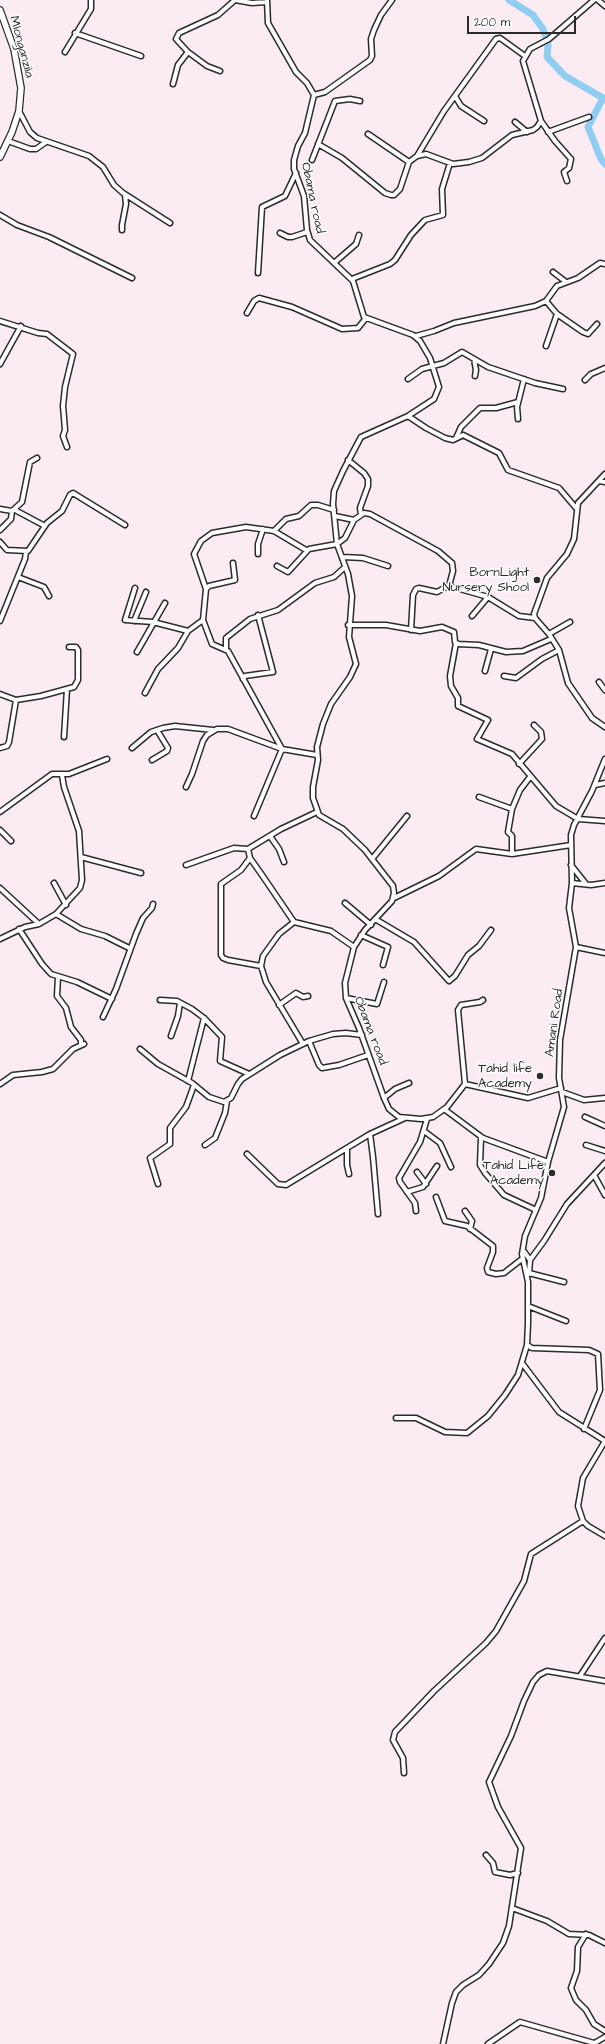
<!DOCTYPE html>
<style>
body{margin:0}
#map{position:relative;width:605px;height:2044px;overflow:hidden;background:#fbecf4;font-family:"Architects Daughter",sans-serif}
canvas{display:block}
.scale{position:absolute;left:467px;top:16px;width:109px;height:18px;box-sizing:border-box;border:2px solid #2b2b2b;border-top:0;padding-left:5px;font-size:12px;line-height:14px;white-space:nowrap;color:#2b2b2b;-webkit-text-stroke:3px #fff;paint-order:stroke}
</style>
<div id="map">
<canvas width="605" height="2044"></canvas>
<div class="scale">200 m</div>
</div>
<script>
const c = document.querySelector('canvas').getContext('2d');
c.lineJoin = 'round';
const toPath = rows => new Path2D(rows.map(r => 'M' + r).join(''));
function strokePath(path, color, width, dash) { c.strokeStyle = color; c.lineWidth = width; c.lineCap = dash ? 'butt' : 'round'; c.setLineDash(dash || []); c.stroke(path); }
function write(font, color, halo, rows, align = 'center') {
  c.font = font + ' "Architects Daughter",sans-serif'; c.lineWidth = 3; c.setLineDash([]); c.textBaseline = 'middle'; c.strokeStyle = halo; c.fillStyle = color; for (const [text, x, y, turn = 0] of rows) {
    c.save(); c.translate(x, y); c.rotate((+turn || 0) * Math.PI / 180); c.textAlign = isNaN(turn) ? turn : align; if (halo) c.strokeText(text, 0, 0); c.fillText(text, 0, 0); c.restore();
  }
}
strokePath(toPath([
 [509,0,533,15,543,29,548,44,547,57,565,76,603,98,588,127,601,159,605,164]
]), '#90cef1', 7);
const street = toPath([
 [267,0,268,23,296,72,307,83,314,95,305,133,298,146,294,160,294,169,304,196,307,230,310,240,353,281,364,317,413,335,420,341,430,358,439,387,434,399,408,416,361,437,343,471,334,491,333,504,337,544,348,574,352,596,349,637,356,664,350,677,331,704,323,724,317,747,318,760,313,787,313,798,319,815,343,829,365,850,393,886,394,893,392,901,365,930,354,947,345,983,346,998,359,1028,384,1098,389,1109,399,1117,421,1119,433,1117,447,1107,465,1084,528,1098,561,1088],
 [598,0,605,6],
 [75,33,141,56],
 [65,52,91,9,91,0],
 [188,52,207,66,220,71],
 [173,84,178,65,188,52,176,39,179,33,218,15,235,0,252,3,267,2],
 [314,95,325,92,370,60,372,56,371,39,374,30,381,15,392,0],
 [455,96,461,106,484,121],
 [19,111,30,132,37,138,89,156,103,167,114,185,123,193,170,223],
 [515,122,527,132],
 [548,132,589,117],
 [368,134,409,162],
 [8,141,30,149,36,149,46,142],
 [318,144,342,158,385,193,391,195,394,195,400,189,409,162,417,156,426,154,453,164,469,162,482,158,512,135,533,130,537,127,541,121],
 [417,156,444,111,496,39,500,38,525,56],
 [312,160,335,101,350,99,360,101],
 [567,181,564,172,569,168,571,159,555,141,541,121,523,61,530,49,549,39,594,0],
 [0,215,17,225,49,237,132,278],
 [122,230,122,225,126,204,125,195],
 [280,233,288,237,292,237,307,232],
 [334,263,356,244,359,235],
 [553,272,566,282],
 [258,273,262,207,285,196,296,173],
 [352,279,390,264,395,260,411,235,425,220,443,215,442,189,450,163],
 [546,301,557,314,583,332,588,334,597,324],
 [247,313,254,301,259,298,292,307,342,329,358,328,366,318],
 [0,321,38,333,47,334,73,354,65,387,63,406,65,430,63,436,67,447],
 [416,336,434,331,454,323,535,306,546,301,557,286,578,278,600,263,605,264],
 [546,346,557,314],
 [474,359,476,370,475,376],
 [0,364,21,326],
 [408,379,422,369,444,363,462,352,488,367,535,383,563,389],
 [585,380,591,374,605,368],
 [408,416,426,428,445,438,453,440,463,435,499,453,508,470,559,488,576,508],
 [518,419,517,407,524,379],
 [456,438,461,427,480,408,496,408,518,402],
 [348,460,364,473,368,479,368,486,360,508,361,515],
 [605,474,578,503,574,539,567,554,547,578,534,614,535,618,549,634,559,650,568,683,592,718,605,727],
 [599,481,605,482],
 [0,509,12,511,22,502,30,462,37,458],
 [15,510,45,526],
 [335,516,354,520,364,513,370,514,438,551,452,563,453,571,449,586],
 [0,530,11,519,12,511],
 [275,530,286,519,299,516,311,505,318,505,334,510],
 [0,542,7,550,28,551,47,523,62,511,70,495,73,493,125,525],
 [258,554,258,544,263,529],
 [343,557,363,558,388,566],
 [233,563,235,580,209,586,206,589,203,620,212,644,228,651,282,749,254,816],
 [277,566,288,572,309,549,337,544,345,538,354,520],
 [18,577,44,587,49,596],
 [135,588,125,620,153,622,188,631],
 [206,589,194,554,201,541,212,533,246,527,274,531,306,550],
 [472,616,488,597],
 [0,621,25,559,26,552],
 [134,621,146,592],
 [348,625,386,625,420,631,442,627,454,632,455,642,458,644,479,645,506,652,523,651,551,639],
 [411,630,413,595,416,589,419,588,437,592,446,587,453,587,488,597,519,616,535,618],
 [549,634,570,622],
 [456,643,450,676,451,686,458,698,458,706,488,720,477,739,512,754,556,806,578,819,605,821],
 [226,650,226,638,250,619,278,610,315,583,334,577,345,567],
 [137,652,165,603],
 [485,671,491,649],
 [504,676,516,678,542,659,559,650],
 [243,679,245,676,273,672,258,615],
 [599,682,605,690],
 [145,693,158,669,178,648,188,631,203,620],
 [0,694,16,700],
 [64,737,67,689],
 [0,748,7,746,9,742,16,700,41,696,74,687,78,680,78,650,76,647,69,647],
 [132,748,151,732,163,728,175,726,213,730],
 [152,760,167,751,168,748,157,730],
 [519,764,542,739,541,732,534,725],
 [595,785,605,783],
 [186,787,192,774,203,741,207,735,217,729,228,729,282,749,317,755],
 [479,797,512,809],
 [0,812,52,774,69,774,107,759],
 [0,830,11,841],
 [270,836,279,849,284,862],
 [248,849,250,858,262,875,294,922],
 [512,854,512,836,508,832,512,809,520,790,530,777],
 [81,857,141,873],
 [250,858,241,870,221,884,221,955,223,958,228,960,261,966],
 [372,859,407,816],
 [186,865,234,848,248,849,281,829,317,812],
 [571,865,586,884],
 [54,883,66,905],
 [572,883,591,885,605,883],
 [0,888,39,924],
 [394,898,439,876,476,849,512,854,571,845],
 [345,903,371,925],
 [56,914,81,929,105,936,129,948],
 [375,919,414,942,449,981,455,976,468,955,479,946,491,930],
 [19,929,42,964,51,974,77,982,112,999],
 [361,935,388,947,383,965],
 [0,939,25,927,39,924,56,914,80,888,82,880,79,831,64,787,62,775],
 [576,947,605,953],
 [58,977,57,996,66,1008,71,1027,81,1040,81,1045],
 [346,998,377,1004,384,982],
 [160,1000,177,1001,192,1009,204,1018,222,1037,220,1061,249,1074],
 [279,1005,296,993,303,997,308,996],
 [103,1017,116,989,136,934,143,918,152,908,153,904],
 [171,1036,178,1016,180,1003],
 [309,1041,319,1065,322,1068,339,1065,368,1055],
 [303,1044,266,982,261,966,263,956,279,934,294,922,331,931,354,947],
 [140,1049,158,1064,192,1083,209,1097,224,1102,231,1098,238,1084,242,1079,280,1055,309,1041,333,1034,346,1033,362,1035],
 [188,1081,204,1018],
 [0,1084,13,1075,42,1072,53,1069,73,1049,84,1044],
 [465,1084,458,1010,461,1005,480,1002,483,1000],
 [562,1092,584,1100,605,1098],
 [384,1098,395,1089,409,1083],
 [444,1109,483,1138,548,1162],
 [585,1117,605,1126],
 [424,1131,440,1143,451,1167],
 [370,1134,373,1157,378,1214],
 [481,1137,480,1165,485,1173,504,1195,536,1210],
 [205,1145,215,1138,225,1113,227,1101],
 [586,1145,605,1151],
 [347,1149,347,1165,349,1174],
 [247,1154,278,1184,286,1185,370,1134,405,1118],
 [417,1172,426,1184],
 [594,1175,605,1195],
 [158,1184,150,1158,170,1144,170,1128,186,1107,194,1085],
 [407,1192,423,1187,437,1166],
 [436,1197,445,1221,467,1226,493,1246,493,1252,487,1268,488,1272,496,1274,504,1273,522,1259],
 [416,1211,415,1203,400,1182,399,1178,420,1142,427,1119],
 [465,1211,472,1221,470,1229],
 [523,1250,530,1260,529,1274],
 [530,1260,544,1241,567,1204,605,1163],
 [529,1273,564,1282],
 [528,1306,566,1321],
 [527,1345,532,1348,589,1350,598,1354,600,1390,584,1429],
 [522,1363,559,1412,605,1441],
 [396,1418,416,1418,445,1432,467,1433,488,1416,505,1395,518,1375,527,1345,528,1323,528,1282,522,1254,525,1236,541,1198,548,1162,564,1107,559,1078,560,1040,576,947,569,908,572,883,571,835,574,825,592,791,605,759],
 [605,1441,583,1478,578,1506,583,1521,588,1526,605,1536],
 [580,1676,605,1638],
 [404,1773,403,1758,393,1740,395,1732,434,1691,486,1643,496,1631,524,1581,531,1554,583,1521],
 [486,1855,493,1863,495,1872,510,1875,518,1873],
 [512,1908,547,1921,569,1934,589,1935,605,1943],
 [586,1934,578,1947,577,1971,571,1988,576,2000,586,2010,594,2024,605,2031],
 [443,2044,452,2003,456,1992,463,1985,479,1975,489,1964,503,1943,509,1926,521,1848,498,1807,489,1782,511,1736,524,1701,533,1682,539,1675,547,1671,605,1681],
 [488,2044,520,2022,594,2043],
 [593,2044,605,2037]
]);
const secondary = toPath([
 [0,10,14,49,21,88,19,111,12,132,0,157]
]);
strokePath(street, '#2b2b2b', 7);
strokePath(secondary, '#2b2b2b', 8);
strokePath(street, '#fff', 4);
strokePath(secondary, '#fff', 5.5);
for (const [x, y, r, color] of [
 [537,580,4,"#2b2b2b"],
 [540,1076,4,"#2b2b2b"],
 [552,1173,4,"#2b2b2b"]
]) { const dot = new Path2D(); dot.arc(x, y, r, 0, 2 * Math.PI); c.fillStyle = color; c.fill(dot); strokePath(dot, '#fff', 1.5); }
write('13px', '#2b2b2b', '#fff', [
 ["Mlonganzila",21,47,75],
 ["Obama road",312,198,78],
 ["Amani Road",555,1023,-82],
 ["Obama road",370,1031,69]
]);
write('13px', '#2b2b2b', '#fff', [
 ["BornLight",529,573],
 ["Nursery Shool",529,588],
 ["Tahid life",532,1069],
 ["Academy",532,1084],
 ["Tahid Life",544,1166],
 ["Academy",544,1181]
], 'right');
</script>
